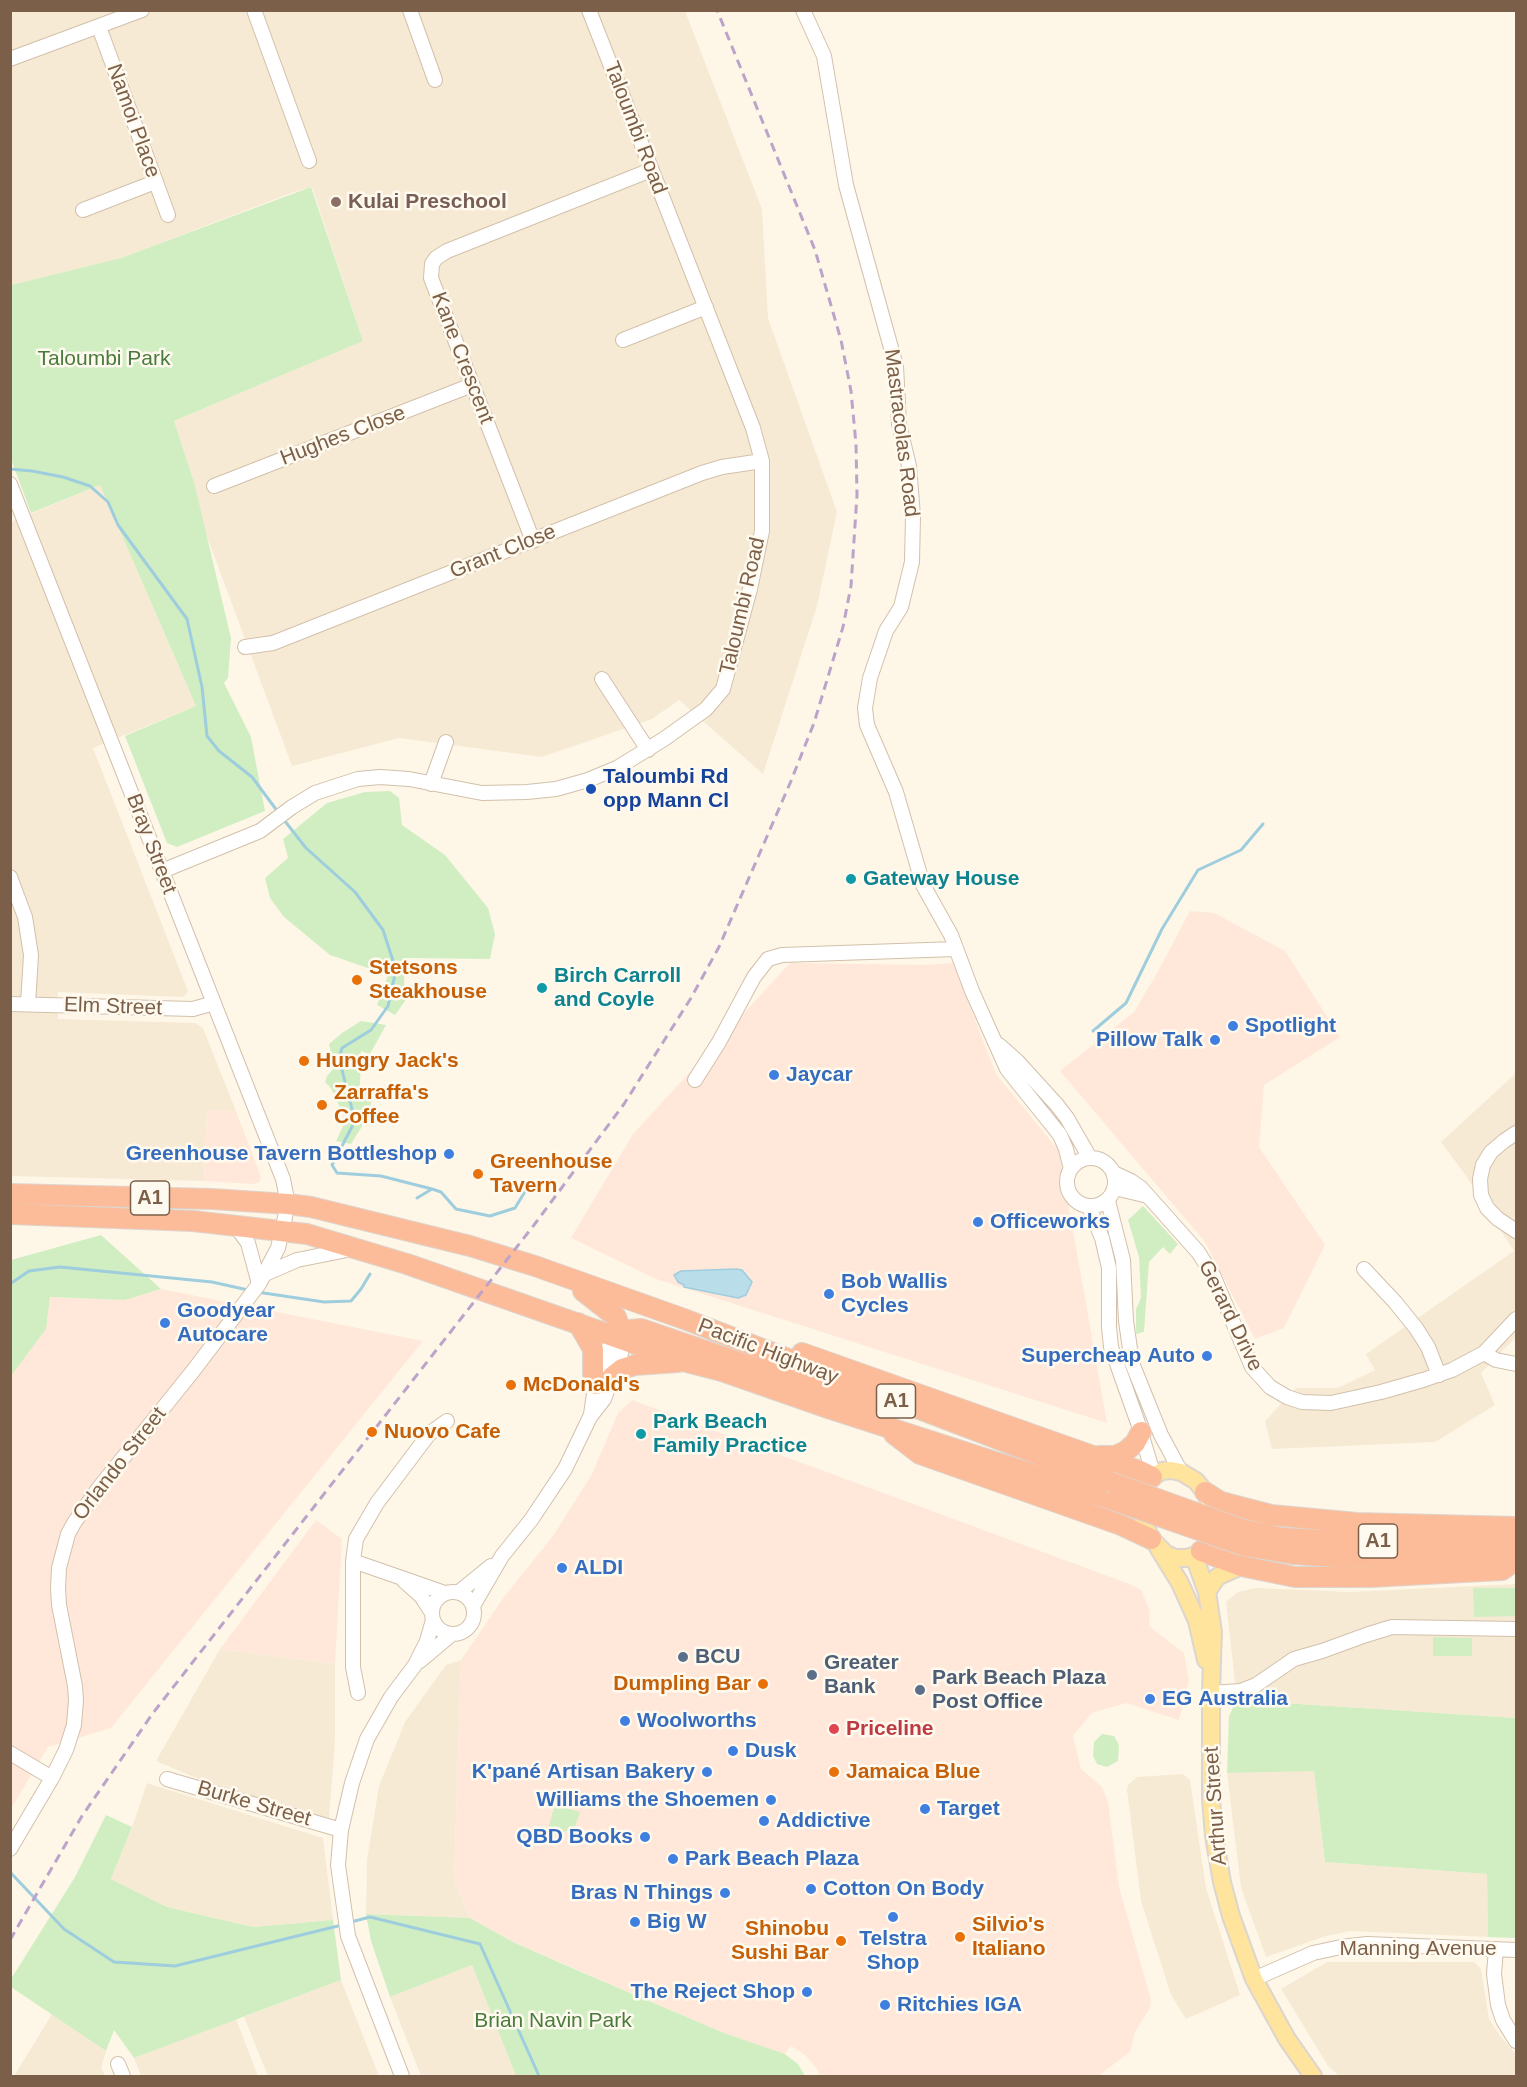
<!DOCTYPE html>
<meta charset="utf-8">
<style>
body{margin:0}
#map{position:relative;width:1527px;height:2087px;overflow:hidden;background:#fef7e7;font-family:Arial,sans-serif}
canvas{display:block}
.frame{position:absolute;inset:0;border:12px solid #7b5f48;pointer-events:none}
</style>
<div id="map">
<canvas width="1527" height="2087"></canvas>
<div class="frame"></div>
</div>
<script>
const c = document.querySelector('canvas').getContext('2d');
c.lineJoin = 'round';
function fill(path, color) { c.fillStyle = color; c.fill(path, 'evenodd'); }
const toPath = rows => new Path2D(rows.map(r => 'M' + r).join(''));
function strokePath(path, color, width, dash) { c.strokeStyle = color; c.lineWidth = width; c.lineCap = dash ? 'butt' : 'round'; c.setLineDash(dash || []); c.stroke(path); }
function write(font, color, halo, rows, align = 'center') {
  c.font = font + ' Arial,sans-serif'; c.lineWidth = 5; c.setLineDash([]); c.textBaseline = 'middle'; c.strokeStyle = halo; c.fillStyle = color; for (const [text, x, y, turn = 0] of rows) {
    c.save(); c.translate(x, y); c.rotate((+turn || 0) * Math.PI / 180); c.textAlign = isNaN(turn) ? turn : align; if (halo) c.strokeText(text, 0, 0); c.fillText(text, 0, 0); c.restore();
  }
}
fill(toPath([
 [10,11,685,11,762,209,768,318,837,512,817,606,763,774,679,700,652,719,542,757,399,738,292,766,196,507,194,482,174,421,363,341,312,187,294,192,121,258,11,285],
 [100,485,196,706,93,748,188,991,184,997,58,992,58,1019,195,1023,203,1028,236,1111,207,1110,204,1181,11,1176,11,522],
 [1516,1073,1516,1337,1481,1373,1495,1405,1435,1442,1272,1449,1265,1421,1296,1388,1338,1388,1375,1370,1366,1354,1514,1251,1466,1176,1441,1142],
 [1516,1584,1516,1718,1237,1700,1226,1602,1238,1592,1256,1588,1350,1592],
 [220,1649,335,1664,335,1740,329,1819,227,1791,156,1761],
 [461,1660,454,1880,470,1918,366,1914,367,1860,379,1786,405,1722,446,1665],
 [1314,1770,1325,1862,1487,1874,1488,1937,1349,1931,1323,1937,1266,1957,1241,1888,1227,1773],
 [1183,1774,1190,1780,1206,1888,1240,1995,1186,2019,1171,1995,1141,1901,1127,1790,1128,1785,1137,1777],
 [147,1783,323,1838,333,1920,253,1927,167,1907,111,1879,132,1827],
 [1327,1962,1474,1962,1481,1969,1489,2019,1501,2037,1516,2054,1516,2076,1339,2076,1328,2066,1281,1989],
 [472,1965,516,2076,421,2076,390,1997],
 [341,1980,379,2076,268,2076,244,2017],
 [52,2014,106,2051,101,2068,105,2076,14,2076],
 [236,2019,258,2076,141,2076,134,2058]
]), '#f7ead4');
fill(toPath([
 [1190,911,1214,913,1285,951,1340,1037,1264,1085,1259,1147,1325,1245,1284,1328,1255,1339,1205,1242,1060,1071,1134,1012,1156,975],
 [790,963,929,965,953,963,996,1074,1059,1151,1107,1423,656,1279,571,1238,633,1134],
 [207,1110,236,1111,261,1177,259,1182,254,1184,204,1181],
 [161,1289,423,1341,111,1728,48,1747,11,1809,10,1376,46,1329,50,1297,125,1300],
 [632,1400,1132,1585,1141,1590,1150,1611,1149,1626,1184,1653,1189,1681,1179,1720,1126,1703,1092,1713,1073,1736,1081,1769,1102,1787,1108,1801,1119,1887,1151,2000,1150,2008,1135,2032,1130,2052,1098,2076,820,2076,817,2069,805,2055,791,2046,784,2054,724,2033,513,1942,470,1918,454,1880,461,1660,504,1597,553,1536,592,1474,618,1413],
 [316,1520,342,1539,335,1664,220,1649]
]), '#ffe8da');
fill(toPath([
 [311,187,363,341,174,421,194,482,231,638,228,678,224,683,251,737,265,811,177,847,167,843,125,736,196,706,100,485,31,513,11,459,11,285,121,258],
 [390,791,399,798,402,825,445,855,488,908,495,934,490,959,405,958,404,983,408,997,395,1015,377,1005,388,975,330,955,284,917,270,898,265,878,288,858,283,839,327,803,365,792],
 [361,1021,386,1025,370,1054,361,1051,360,1087,374,1096,361,1128,351,1144,336,1141,345,1122,343,1114,331,1088,325,1082,327,1076,334,1068,329,1044,342,1033],
 [1143,1206,1178,1244,1170,1254,1163,1247,1149,1262,1144,1332,1136,1334,1136,1309,1141,1298,1139,1257,1128,1220],
 [101,1235,161,1289,125,1300,50,1297,46,1329,11,1376,11,1260],
 [1473,1588,1516,1588,1516,1616,1474,1617],
 [1433,1637,1472,1638,1472,1656,1433,1656],
 [1237,1700,1516,1718,1516,1938,1488,1937,1487,1874,1325,1862,1314,1771,1227,1773,1229,1716],
 [1102,1734,1114,1736,1119,1745,1118,1761,1107,1767,1097,1764,1093,1756,1094,1742],
 [555,1805,580,1812,575,1827,562,1833,553,1835,547,1832],
 [106,1815,132,1827,111,1879,167,1907,253,1927,333,1920,341,1980,134,2058,114,2030,106,2051,11,1987,11,1979,75,1877],
 [366,1914,470,1918,513,1942,572,1968,724,2033,785,2054,798,2064,805,2076,516,2076,472,1965,390,1997,371,1941]
]), '#d1eec3');
const water = toPath([
 [736,1269,742,1270,752,1282,746,1295,738,1298,684,1287,684,1285,678,1282,674,1275,681,1271,736,1269]
]);
fill(water, '#b9deea');
strokePath(water, '#9ecddd', 1.5);
strokePath(toPath([
 [10,469,32,471,63,477,90,486,108,502,118,525,187,619,202,687,207,736,219,751,252,777,278,812],
 [284,820,306,848,355,892,383,930,396,970,388,1006,371,1030,342,1048,339,1058,355,1121,332,1165,337,1173,381,1176,432,1189],
 [1093,1031,1126,1003,1162,929,1198,870,1241,850,1263,824],
 [417,1198,432,1189,441,1192,456,1209,490,1216,515,1208,529,1185],
 [10,1284,29,1271,60,1267,212,1282,248,1290],
 [257,1292,324,1302,351,1301,361,1289,370,1274],
 [10,1872,64,1929,114,1962,175,1966,342,1925],
 [351,1922,370,1917,480,1944,539,2076]
]), '#9ecddd', 3);
const minor = toPath([
 [254,10,309,161],
 [410,10,435,80],
 [803,10,824,56,846,185,896,366,899,424,909,466,913,516,912,562,901,607,886,631,870,678,865,708,867,725,896,792,923,885,951,935,972,991,1007,1069,1060,1135,1066,1149,1071,1169],
 [99,27,168,215],
 [10,59,142,10],
 [83,210,155,182],
 [623,340,706,307],
 [10,484,283,1179,288,1204,278,1248,259,1284,193,1371,98,1489,74,1523,68,1534,59,1568,58,1588,59,1605,75,1686,76,1700,74,1725,66,1750,52,1778,10,1849],
 [214,486,472,385],
 [533,541,431,278,432,264,436,258,447,251,651,170],
 [245,647,273,643,702,473,722,467,762,461],
 [602,679,648,750],
 [431,784,446,742],
 [162,871,260,831,292,807,315,793,358,779,380,777,409,779,482,793,527,792,556,789,588,780,617,768,664,739,706,709,723,689,750,589,762,531,762,461,753,428,589,10],
 [10,877,25,917,31,955,28,1004],
 [10,1004,193,1009,214,1003],
 [999,1045,1017,1061,1057,1105,1067,1118,1090,1158],
 [695,1080,719,1042,754,977,768,959,782,955,956,949],
 [1516,1133,1504,1141,1491,1152,1483,1165,1480,1179,1481,1195,1487,1208,1498,1219,1516,1231],
 '1067 1182a24 24 0 1 1 48 0a24 24 0 1 1-48 0Z',
 [1114,1173,1131,1181,1141,1188,1198,1252,1213,1275,1252,1367,1270,1387,1287,1397,1302,1402,1331,1403,1381,1392,1423,1380,1452,1370,1484,1353,1516,1319],
 [1115,1188,1148,1196],
 [1108,1201,1123,1260,1126,1321,1132,1363,1161,1435,1181,1472],
 [1089,1207,1102,1238,1109,1268,1109,1327,1111,1347,1138,1423,1154,1476],
 [235,1225,248,1243,259,1284],
 [1364,1269,1395,1302,1416,1328,1428,1347,1439,1375],
 [265,1274,297,1260,352,1249],
 [1484,1353,1496,1360,1516,1364],
 [591,1414,594,1394,608,1349,619,1338],
 [353,1561,445,1593],
 [404,1581,421,1596,432,1613],
 [459,1592,491,1566],
 '432 1613a21 21 0 1 1 42 0a21 21 0 1 1-42 0Z',
 [473,1606,502,1556,531,1520,565,1469,590,1417,604,1399,621,1353,619,1338],
 [420,1661,452,1634],
 [358,1693,353,1667,353,1561,356,1539,377,1503,429,1434,447,1421],
 [1211,1693,1241,1691,1256,1685,1294,1659,1322,1651,1366,1635,1392,1627,1516,1629],
 [10,1753,52,1778],
 [167,1779,341,1830],
 [1496,1949,1494,1974,1498,2005,1503,2020,1516,2041],
 [1254,1979,1313,1953,1341,1947,1367,1944,1516,1950],
 [118,2064,123,2076],
 [402,2076,348,1936,338,1865,341,1830,352,1783,367,1739,391,1697,415,1665,427,1641,433,1620]
]);
const major = toPath([
 [1171,1470,1181,1472,1196,1481,1205,1492,1216,1516,1216,1526,1213,1537,1208,1545,1194,1556,1186,1558,1175,1558,1166,1554,1151,1539,1143,1520,1141,1507,1143,1488,1152,1477,1162,1471,1171,1470],
 [1159,1549,1180,1583,1197,1621,1206,1660],
 [1194,1556,1207,1592,1213,1632,1211,1693,1211,1799,1214,1836,1222,1882,1231,1916,1254,1979,1287,2039,1313,2076],
 [1207,1592,1217,1577,1241,1566]
]);
const highway = toPath([
 [10,1194,212,1199,288,1204,311,1207,470,1246,535,1266,684,1319,1110,1482],
 [10,1214,193,1221,307,1234,407,1264,687,1362,722,1371,831,1409,1116,1501],
 [583,1291,616,1317,621,1331,619,1338],
 [578,1323,593,1349,593,1374,597,1384],
 [619,1338,630,1330,641,1329,879,1410],
 [802,1353,1093,1456,1140,1471,1152,1477],
 [612,1377,622,1369,635,1365,678,1362],
 [894,1434,920,1454,1121,1525,1151,1539],
 [1099,1456,1115,1456,1126,1451,1135,1443,1141,1432],
 [1205,1492,1221,1502,1271,1515,1357,1523,1516,1527],
 [1241,1529,1282,1538,1321,1540,1421,1542,1516,1541],
 [1245,1546,1293,1554,1337,1557,1427,1556,1508,1558],
 [1201,1551,1241,1566,1295,1577,1370,1577,1502,1570,1516,1560]
]);
strokePath(minor, '#d2c0ab', 16);
strokePath(major, '#ddd5cf', 20);
strokePath(highway, '#ddd5cf', 22);
strokePath(minor, '#fff', 14);
strokePath(major, '#ffe49d', 16);
strokePath(highway, '#fdbc99', 20);
strokePath(toPath([
 [10,1940,82,1816,153,1713,534,1225,624,1104,691,998,719,947,791,781,814,723,843,627,851,586,857,495,856,444,851,391,841,340,815,250,717,10]
]), '#bca3ca', 3, [9, 6]);
const highwayBridge = toPath([
 [1110,1482,1241,1529],
 [1116,1501,1245,1546]
]);
strokePath(highwayBridge, '#ddd5cf', 22, []);
strokePath(highwayBridge, '#fdbc99', 20);
for (const [x, y, r, color] of [
 [336,202,6,"#8d6e63"],
 [591,789,6,"#1a4fb4"],
 [851,879,6,"#0f9aa8"],
 [357,980,6,"#e8710a"],
 [542,988,6,"#0f9aa8"],
 [1233,1026,6,"#3f7fe0"],
 [1215,1040,6,"#3f7fe0"],
 [304,1061,6,"#e8710a"],
 [774,1075,6,"#3f7fe0"],
 [322,1105,6,"#e8710a"],
 [449,1154,6,"#3f7fe0"],
 [478,1174,6,"#e8710a"],
 [978,1222,6,"#3f7fe0"],
 [829,1294,6,"#3f7fe0"],
 [165,1323,6,"#3f7fe0"],
 [1207,1356,6,"#3f7fe0"],
 [511,1385,6,"#e8710a"],
 [372,1432,6,"#e8710a"],
 [641,1434,6,"#0f9aa8"],
 [562,1568,6,"#3f7fe0"],
 [683,1657,6,"#5c6f8a"],
 [812,1675,6,"#5c6f8a"],
 [763,1684,6,"#e8710a"],
 [920,1690,6,"#5c6f8a"],
 [1150,1699,6,"#3f7fe0"],
 [625,1721,6,"#3f7fe0"],
 [834,1729,6,"#e0444e"],
 [733,1751,6,"#3f7fe0"],
 [707,1772,6,"#3f7fe0"],
 [834,1772,6,"#e8710a"],
 [771,1800,6,"#3f7fe0"],
 [925,1809,6,"#3f7fe0"],
 [764,1821,6,"#3f7fe0"],
 [645,1837,6,"#3f7fe0"],
 [673,1859,6,"#3f7fe0"],
 [811,1889,6,"#3f7fe0"],
 [725,1893,6,"#3f7fe0"],
 [893,1917,6,"#3f7fe0"],
 [635,1922,6,"#3f7fe0"],
 [960,1937,6,"#e8710a"],
 [841,1941,6,"#e8710a"],
 [807,1992,6,"#3f7fe0"],
 [885,2005,6,"#3f7fe0"]
]) { const dot = new Path2D(); dot.arc(x, y, r, 0, 2 * Math.PI); c.fillStyle = color; c.fill(dot); strokePath(dot, '#fffaef', 2); }
for (const [x, y, w] of [
 [150,1198,39],
 [896,1401,39],
 [1378,1541,39]
]) { const box = new Path2D(); box.roundRect(x - w / 2, y - 17, w, 34, 4.5); c.fillStyle = '#fffaef'; c.fill(box); strokePath(box, '#7b5f48', 1.5); }
write('bold 20px', '#7b5f48', null, [
 ["A1",150,1198],
 ["A1",896,1401],
 ["A1",1378,1541]
]);
write('21px', '#7b5f48', '#fffaef', [
 ["Namoi Place",133,121,70],
 ["Taloumbi Road",635,128,69],
 ["Kane Crescent",462,358,69],
 ["Mastracolas Road",901,433,83],
 ["Hughes Close",343,436,-21],
 ["Grant Close",503,552,-22],
 ["Taloumbi Road",743,606,-77],
 ["Bray Street",151,844,69],
 ["Elm Street",113,1007,2],
 ["Gerard Drive",1230,1316,64],
 ["Pacific Highway",768,1352,21],
 ["Orlando Street",120,1464,-52],
 ["Burke Street",254,1804,16],
 ["Arthur Street",1216,1806,-94],
 ["Manning Avenue",1418,1949]
]);
write('bold 21px', '#785e54', '#fffaef', [
 ["Kulai Preschool",348,202]
], 'left');
write('21px', '#497b3c', '#fffaef', [
 ["Taloumbi Park",104,359],
 ["Brian Navin Park",553,2021]
]);
write('bold 21px', '#164399', '#fffaef', [
 ["Taloumbi Rd",603,777],
 ["opp Mann Cl",603,801]
], 'left');
write('bold 21px', '#0d838f', '#fffaef', [
 ["Gateway House",863,879],
 ["Birch Carroll",554,976],
 ["and Coyle",554,1000],
 ["Park Beach",653,1422],
 ["Family Practice",653,1446]
], 'left');
write('bold 21px', '#c56008', '#fffaef', [
 ["Stetsons",369,968],
 ["Steakhouse",369,992],
 ["Hungry Jack's",316,1061],
 ["Zarraffa's",334,1093],
 ["Coffee",334,1117],
 ["Greenhouse",490,1162],
 ["Tavern",490,1186],
 ["McDonald's",523,1385],
 ["Nuovo Cafe",384,1432],
 ["Dumpling Bar",751,1684,"right"],
 ["Jamaica Blue",846,1772],
 ["Silvio's",972,1925],
 ["Italiano",972,1949],
 ["Shinobu",829,1929,"right"],
 ["Sushi Bar",829,1953,"right"]
], 'left');
write('bold 21px', '#366cbe', '#fffaef', [
 ["Spotlight",1245,1026],
 ["Pillow Talk",1203,1040,"right"],
 ["Jaycar",786,1075],
 ["Greenhouse Tavern Bottleshop",437,1154,"right"],
 ["Officeworks",990,1222],
 ["Bob Wallis",841,1282],
 ["Cycles",841,1306],
 ["Goodyear",177,1311],
 ["Autocare",177,1335],
 ["Supercheap Auto",1195,1356,"right"],
 ["ALDI",574,1568],
 ["EG Australia",1162,1699],
 ["Woolworths",637,1721],
 ["Dusk",745,1751],
 ["K'pané Artisan Bakery",695,1772,"right"],
 ["Williams the Shoemen",759,1800,"right"],
 ["Target",937,1809],
 ["Addictive",776,1821],
 ["QBD Books",633,1837,"right"],
 ["Park Beach Plaza",685,1859],
 ["Cotton On Body",823,1889],
 ["Bras N Things",713,1893,"right"],
 ["Big W",647,1922],
 ["Telstra",893,1939,"center"],
 ["Shop",893,1963,"center"],
 ["The Reject Shop",795,1992,"right"],
 ["Ritchies IGA",897,2005]
], 'left');
write('bold 21px', '#4e5e75', '#fffaef', [
 ["BCU",695,1657],
 ["Greater",824,1663],
 ["Bank",824,1687],
 ["Park Beach Plaza",932,1678],
 ["Post Office",932,1702]
], 'left');
write('bold 21px', '#be3a42', '#fffaef', [
 ["Priceline",846,1729]
], 'left');
</script>
